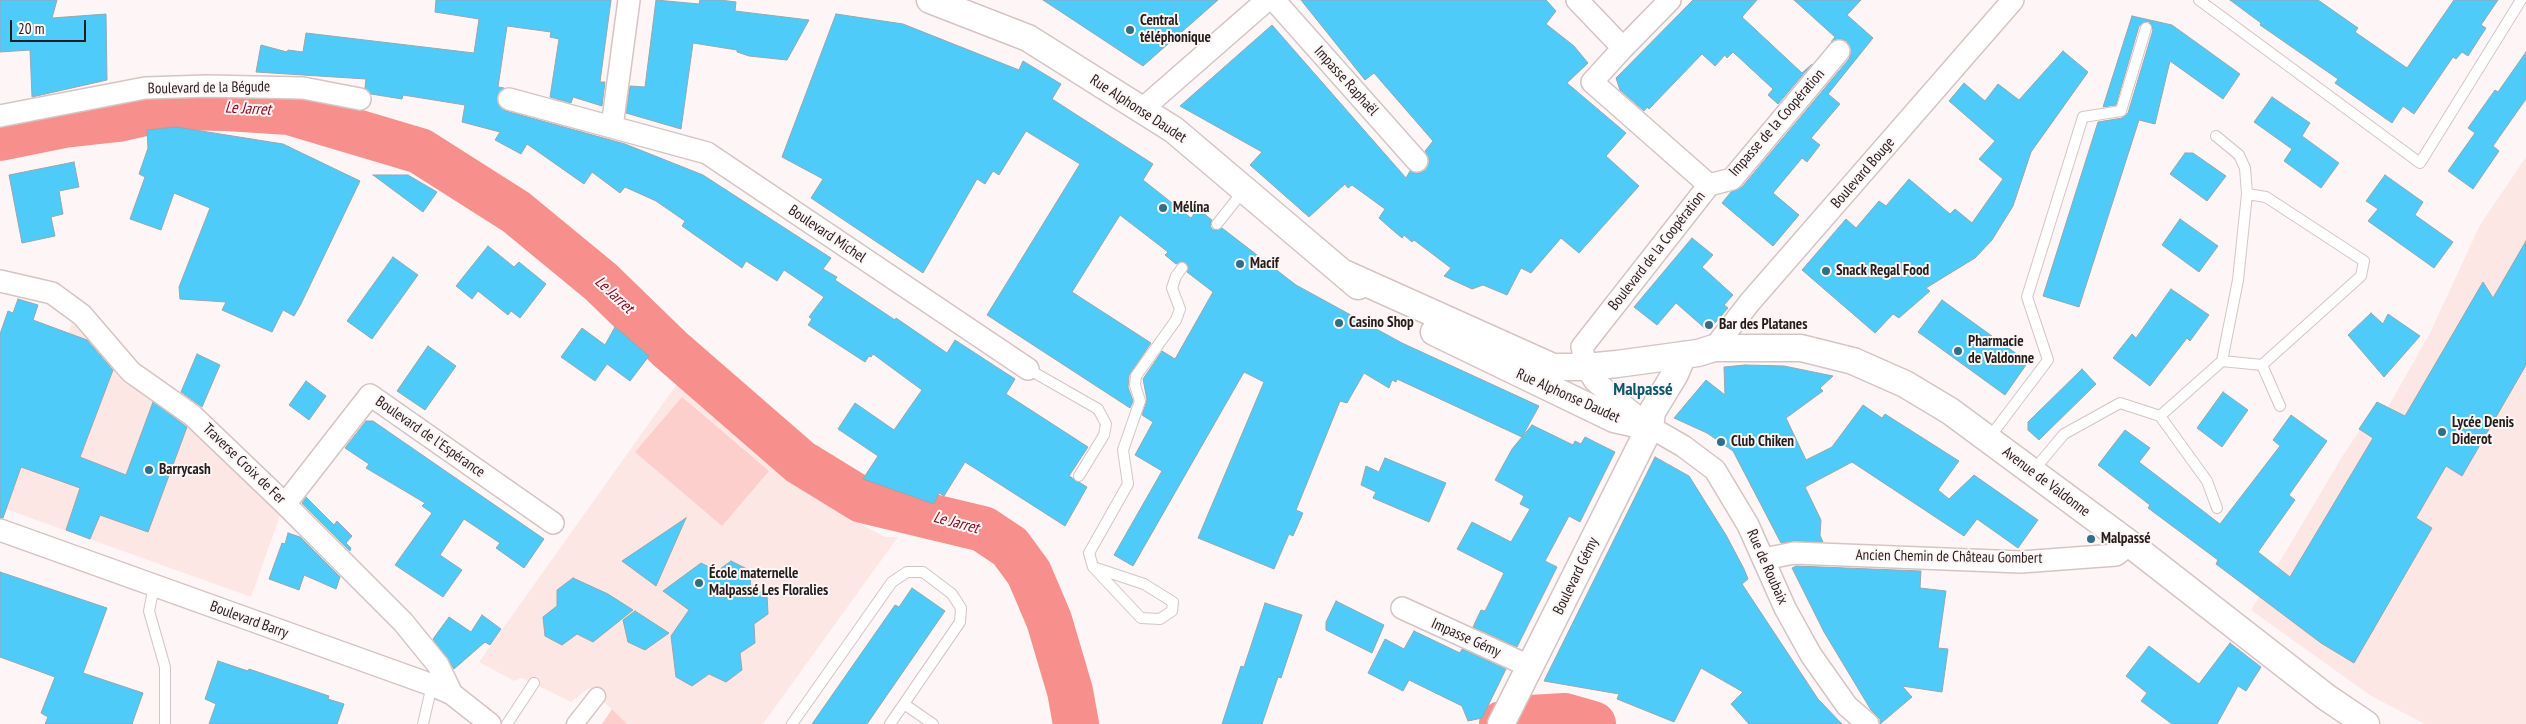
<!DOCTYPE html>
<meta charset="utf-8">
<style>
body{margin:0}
#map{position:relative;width:2526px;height:724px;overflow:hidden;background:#fef6f6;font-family:"PT Sans Narrow",sans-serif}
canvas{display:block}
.scale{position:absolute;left:10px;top:20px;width:76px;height:22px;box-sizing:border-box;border:2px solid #231d1c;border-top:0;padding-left:6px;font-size:15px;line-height:18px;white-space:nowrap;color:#231d1c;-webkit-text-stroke:4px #fef6f6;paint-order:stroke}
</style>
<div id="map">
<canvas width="2526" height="724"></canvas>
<div class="scale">20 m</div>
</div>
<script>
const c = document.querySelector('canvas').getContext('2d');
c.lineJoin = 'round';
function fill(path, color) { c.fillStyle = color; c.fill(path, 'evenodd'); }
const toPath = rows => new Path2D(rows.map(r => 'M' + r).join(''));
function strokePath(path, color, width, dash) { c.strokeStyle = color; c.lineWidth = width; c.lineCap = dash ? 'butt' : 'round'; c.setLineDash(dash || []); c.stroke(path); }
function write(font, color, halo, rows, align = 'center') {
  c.font = font + ' "PT Sans Narrow",sans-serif'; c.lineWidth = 4; c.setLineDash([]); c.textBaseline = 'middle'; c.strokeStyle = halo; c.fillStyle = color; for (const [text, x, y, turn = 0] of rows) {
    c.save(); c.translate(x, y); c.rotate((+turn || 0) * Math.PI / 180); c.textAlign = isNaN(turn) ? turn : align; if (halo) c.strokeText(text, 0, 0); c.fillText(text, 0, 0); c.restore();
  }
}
fill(toPath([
 [2526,157,2526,724,2425,724,2371,696,2251,610,2342,457,2378,402,2388,407,2430,333,2480,225],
 [73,319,122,381,189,421,282,510,251,597,0,507,0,369,51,387],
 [679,381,808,490,847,517,885,537,898,537,763,724,627,724,589,688,571,702,522,678,514,681,479,662]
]), '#fce7e5');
fill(toPath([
 [682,397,769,471,722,526,635,452],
 [612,709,627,724,602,724]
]), '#fdcfcc');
strokePath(toPath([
 [0,138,64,125,118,119,171,107,227,108,289,112,420,151,516,212,601,282,670,349,800,462,862,500,983,529,1010,547,1029,573,1049,620,1070,691,1076,724],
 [1502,724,1530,718,1565,716,1593,724]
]), '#f78f8c', 46);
const building = toPath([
 [0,0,57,0,52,18,106,14,107,80,32,97,30,50,0,52,0,0],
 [436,0,611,0,600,82,605,82,602,106,573,97,571,103,550,97,559,39,550,37,551,32,507,26,498,87,504,88,497,96,500,107,506,111,625,144,703,175,831,258,823,269,837,277,835,280,895,320,896,318,947,353,955,340,1015,379,1006,394,1088,447,1069,476,1087,487,1065,526,965,462,944,496,939,493,934,504,863,479,878,456,838,429,855,403,894,430,922,390,873,354,871,357,869,356,865,362,808,325,812,319,809,317,824,297,784,270,777,281,746,261,742,268,682,226,685,221,656,201,625,187,620,193,592,172,584,184,527,144,521,154,495,140,500,132,462,122,465,105,403,95,402,99,371,94,365,88,366,79,256,72,261,45,287,52,288,50,303,52,306,33,474,53,479,19,435,12,436,0],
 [656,0,699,4,700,0,720,0,736,2,735,11,809,20,787,60,749,56,737,52,737,50,693,43,681,129,626,113,630,86,645,87,656,0],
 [1043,0,1218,0,1143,66,1043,0],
 [1301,0,1546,0,1556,11,1546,24,1574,46,1588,63,1567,83,1626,133,1606,156,1639,186,1579,253,1561,238,1531,273,1521,268,1507,295,1483,285,1472,289,1444,276,1451,268,1414,240,1412,242,1404,235,1402,238,1389,227,1379,218,1385,209,1352,185,1348,188,1345,184,1309,217,1250,165,1262,152,1180,106,1272,25,1406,178,1410,171,1419,173,1426,170,1429,159,1425,151,1433,141,1374,73,1365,80,1301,0],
 [1693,0,1757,0,1742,17,1802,73,1812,64,1778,104,1768,95,1773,89,1733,52,1727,58,1725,55,1715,66,1702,54,1649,109,1647,107,1644,111,1620,90,1616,78,1693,0],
 [1794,0,1861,0,1847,15,1873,38,1828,94,1840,104,1811,138,1820,145,1807,162,1802,158,1773,193,1799,215,1773,246,1722,203,1731,192,1742,187,1849,59,1851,53,1847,41,1841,39,1831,42,1835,37,1794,0],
 [2230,0,2318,0,2358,28,2355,32,2407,68,2454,0,2498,0,2481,25,2486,28,2468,56,2462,52,2456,59,2453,57,2414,114,2403,106,2392,123,2335,83,2338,79,2260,25,2261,23,2230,0],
 [836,14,903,24,1019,70,1023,61,1061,84,1052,99,1153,164,1143,180,1191,218,1198,209,1212,220,1210,226,1213,230,1222,228,1296,285,1402,343,1539,406,1522,437,1397,379,1396,382,1392,380,1389,388,1364,373,1347,403,1340,401,1296,510,1303,513,1293,536,1289,534,1274,569,1198,538,1264,382,1244,372,1133,566,1114,555,1162,471,1135,455,1153,422,1142,415,1147,400,1143,379,1162,351,1175,359,1213,292,1187,272,1189,268,1186,263,1182,261,1176,264,1165,255,1168,252,1120,215,1072,292,1151,343,1129,375,1128,387,1133,401,1130,408,987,315,1080,164,1026,131,999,175,993,171,985,184,977,179,923,273,811,198,823,179,782,157,836,14],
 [2132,16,2172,25,2240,74,2223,99,2170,61,2155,124,2139,120,2079,307,2043,296,2098,122,2122,118,2128,113,2153,30,2151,24,2148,21,2139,26,2116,105,2103,107,2132,16],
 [2063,51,2088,72,2031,152,2013,206,1992,240,1975,258,1926,288,1930,291,1899,318,1893,314,1875,333,1802,270,1846,219,1856,228,1879,201,1886,206,1909,179,1950,214,1955,209,1972,223,2003,179,1979,159,1995,141,1949,101,1964,83,1985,101,1998,84,2019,100,2063,51],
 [2526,52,2526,99,2493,146,2499,151,2473,189,2448,171,2475,133,2468,128,2495,90,2498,92,2526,52],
 [2272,97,2310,123,2302,136,2339,163,2321,188,2284,161,2292,149,2254,122,2272,97],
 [176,127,283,144,360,181,301,304,294,316,283,310,272,332,222,310,226,302,180,299,179,287,210,208,174,193,161,230,130,219,145,177,139,174,148,148,147,130,176,127],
 [2185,153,2193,153,2226,176,2207,201,2170,174,2185,153],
 [74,162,79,187,59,191,63,214,51,217,55,236,22,243,9,175,74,162],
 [373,175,408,175,437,192,423,212,373,175],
 [2385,175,2423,202,2415,215,2453,242,2434,268,2368,221,2378,209,2366,201,2385,175],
 [2180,219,2218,246,2199,272,2162,245,2180,219],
 [1692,238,1713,255,1702,267,1733,295,1724,305,1728,308,1708,331,1676,303,1657,325,1634,307,1692,238],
 [2526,241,2526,365,2462,476,2446,466,2416,518,2432,528,2354,663,2321,643,2216,564,2218,560,2148,508,2150,505,2098,465,2125,430,2150,448,2139,462,2220,524,2280,446,2273,440,2291,415,2327,441,2289,495,2295,500,2258,552,2290,577,2373,438,2359,429,2377,402,2405,416,2483,282,2493,298,2526,241],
 [488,246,514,267,519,262,546,284,520,318,511,311,508,315,478,291,472,299,456,286,488,246],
 [393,257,418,275,372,339,347,321,393,257],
 [2171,289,2209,315,2190,341,2187,338,2150,386,2113,358,2132,334,2136,338,2171,289],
 [18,299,38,305,33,320,87,340,113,370,80,457,126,475,153,402,187,427,148,532,100,515,90,539,66,530,80,488,21,467,3,518,0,518,0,334,8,311,13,313,18,299],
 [1942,300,2028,362,2005,395,1918,332,1942,300],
 [2371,313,2383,324,2388,314,2420,336,2384,377,2348,335,2371,313],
 [615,327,649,356,630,381,607,364,595,381,561,357,582,328,605,345,615,327],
 [428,346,456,366,425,410,397,391,428,346],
 [197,354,220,365,202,407,181,392,197,354],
 [1745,365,1784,366,1833,376,1820,388,1823,391,1786,418,1806,460,1832,447,1863,405,1882,418,1885,414,1959,461,1938,490,1949,499,1974,475,2038,520,2018,548,1977,519,1964,536,1852,462,1805,487,1821,520,1820,535,1823,542,1794,541,1781,543,1733,451,1707,433,1674,418,1706,380,1725,395,1724,367,1745,365],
 [2082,369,2096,384,2039,440,2028,430,2028,422,2082,369],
 [306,381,326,396,309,420,289,405,306,381],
 [2223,392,2248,410,2222,447,2197,428,2223,392],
 [366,421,373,421,544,539,524,568,496,548,500,543,464,519,440,555,462,570,443,597,395,565,432,513,422,506,425,503,366,468,369,464,345,448,366,421],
 [1532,425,1573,445,1575,441,1581,444,1585,437,1615,452,1580,522,1569,516,1545,561,1557,567,1517,647,1473,627,1481,610,1485,611,1504,573,1457,549,1472,522,1511,542,1530,509,1520,504,1524,496,1495,480,1512,449,1532,425],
 [1655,457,1689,476,1726,535,1744,569,1748,579,1742,584,1818,699,1842,724,1749,724,1731,704,1743,692,1701,668,1674,722,1617,699,1619,694,1544,681,1655,457],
 [1385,458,1446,483,1429,522,1373,498,1376,492,1361,485,1366,466,1379,472,1385,458],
 [306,497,334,525,337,521,352,536,346,543,351,548,350,551,302,503,306,497],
 [686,518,656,586,622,561,686,518],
 [288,533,300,537,340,577,336,589,304,575,299,590,269,579,282,543,285,544,288,533],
 [731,561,749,570,751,587,767,595,768,614,754,624,755,643,740,653,742,670,726,682,709,674,692,686,676,677,671,636,689,610,663,591,701,563,717,571,731,561],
 [1796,566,1921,571,1920,588,1946,591,1938,648,1948,649,1942,692,1902,686,1912,697,1880,724,1880,719,1871,710,1824,632,1792,568,1796,566],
 [0,572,107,608,83,673,143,693,132,724,45,724,48,717,41,713,55,677,0,657,0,572],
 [573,578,608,594,633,610,593,642,577,634,562,645,545,636,543,617,557,606,557,590,573,578],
 [912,588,945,611,867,724,812,724,895,605,899,607,912,588],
 [1336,601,1384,625,1372,653,1326,630,1326,622,1336,601],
 [1265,603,1302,615,1281,678,1278,677,1262,724,1222,724,1241,666,1244,667,1265,603],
 [635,611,669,633,645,650,628,642,623,620,635,611],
 [482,615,501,629,490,645,485,642,454,669,433,639,449,617,471,632,482,615],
 [1414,631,1460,653,1462,649,1506,669,1482,718,1468,721,1462,706,1409,680,1403,691,1368,673,1385,639,1404,649,1414,631],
 [2230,643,2261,667,2246,691,2238,686,2217,724,2172,724,2141,701,2147,693,2126,676,2149,646,2199,684,2230,643],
 [218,661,248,671,249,669,329,696,328,699,344,704,337,724,209,724,216,704,205,699,218,661]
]);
fill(building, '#4ecbf9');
strokePath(building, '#97a7ad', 1);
const service = toPath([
 [2199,0,2420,163,2521,0],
 [2216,136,2239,155,2245,168,2247,194],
 [1217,224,1244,190],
 [2262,365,2280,406],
 [1028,369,1098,409,1106,424,1104,435,1079,476],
 [2160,416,2207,481,2217,508],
 [1989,438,2048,360,2027,297,2083,117,2121,111,2146,28],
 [2033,471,2064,434,2120,403,2160,416,2222,361,2262,365,2361,276,2364,261,2266,197,2247,194,2238,280,2222,361],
 [1093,567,1144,584,1173,602,1172,611,1160,619,1141,618,1093,567,1089,553,1128,484,1123,450,1140,401,1135,385,1136,376,1176,320,1180,309,1172,288,1176,276,1182,268],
 [154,586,149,611,165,667,165,724],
 [904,704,933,724],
 [423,724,432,685],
 [507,724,534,683],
 [792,724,892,582,907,572,923,572,952,594,961,608,960,622,890,724]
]);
const pedestrian = toPath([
 [575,724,597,696]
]);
const minor = toPath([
 [1274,0,1417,161],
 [1577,0,1623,48,1592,82,1709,185,1582,347,1586,367,1595,381,1624,406,1650,427,1683,446,1715,470,1748,525,1785,608,1811,655,1847,706,1868,724],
 [1623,48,1670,0],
 [509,99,707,153,1028,369],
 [1140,111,1267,0],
 [0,116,145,88,207,86,303,88,360,99],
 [612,127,629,0],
 [1709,185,1732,179,1839,51],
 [0,281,52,293,82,315,131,372,192,415,285,504,403,622,438,665,452,694],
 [1714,348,1750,302,2013,0],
 [285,504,370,395,553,523],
 [0,530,432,685,452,694,490,724],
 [1764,559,1794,553,2021,562,2116,555,2130,544],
 [1402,608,1531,667]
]);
const tertiary = toPath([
 [930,0,1028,38,1174,130,1358,286],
 [1346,274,1553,367,1586,367,1617,364,1698,353,1714,348,1801,348,1853,361,1905,384,1950,411,2130,544,2326,697,2366,724],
 [1434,332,1614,419,1650,427],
 [1501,724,1637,453,1650,427,1652,412,1675,374,1683,355]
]);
strokePath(service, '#d6c4c3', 12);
strokePath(pedestrian, '#d6c4c3', 19);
strokePath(minor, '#d6c4c3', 24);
strokePath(tertiary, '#d6c4c3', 29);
strokePath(service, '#fff', 10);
strokePath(pedestrian, '#fff', 16);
strokePath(minor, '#fff', 21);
strokePath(tertiary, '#fff', 26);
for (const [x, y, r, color] of [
 [1130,30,5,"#326e85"],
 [1163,208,5,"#326e85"],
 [1240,264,5,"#326e85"],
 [1826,271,5,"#326e85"],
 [1339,323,5,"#326e85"],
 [1709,325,5,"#326e85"],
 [1958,351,5,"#326e85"],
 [2442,432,5,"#326e85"],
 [1721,442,5,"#326e85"],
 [149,470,5,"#326e85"],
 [2091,539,5,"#326e85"],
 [699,583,5,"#326e85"]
]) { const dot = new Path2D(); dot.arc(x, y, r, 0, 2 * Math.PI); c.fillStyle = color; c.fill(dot); strokePath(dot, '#fef6f6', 2); }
write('bold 15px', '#231d1c', '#fef6f6', [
 ["Central",1140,21],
 ["téléphonique",1140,38],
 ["Mélína",1173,208],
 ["Macif",1250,264],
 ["Snack Regal Food",1836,271],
 ["Casino Shop",1349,323],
 ["Bar des Platanes",1719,325],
 ["Pharmacie",1968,342],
 ["de Valdonne",1968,359],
 ["Lycée Denis",2452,423],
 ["Diderot",2452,440],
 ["Club Chiken",1731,442],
 ["Barrycash",159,470],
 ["Malpassé",2101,539],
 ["École maternelle",709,574],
 ["Malpassé Les Floralies",709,591]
], 'left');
write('15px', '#231d1c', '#fef6f6', [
 ["Impasse Raphaël",1346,81,48],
 ["Boulevard de la Bégude",209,88,-1],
 ["Rue Alphonse Daudet",1138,109,33],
 ["Impasse de la Coopération",1777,123,-49],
 ["Boulevard Bouge",1863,173,-49],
 ["Boulevard Michel",827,234,34],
 ["Boulevard de la Coopération",1657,251,-52],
 ["Rue Alphonse Daudet",1568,396,24],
 ["Boulevard de l'Espérance",430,437,35],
 ["Traverse Croix de Fer",244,464,44],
 ["Avenue de Valdonne",2046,482,37],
 ["Ancien Chemin de Château Gombert",1949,557,1],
 ["Rue de Roubaix",1767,567,66],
 ["Boulevard Gémy",1576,576,-64],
 ["Boulevard Barry",249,620,20],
 ["Impasse Gémy",1466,638,24]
]);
write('italic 16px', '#88051b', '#fef6f6', [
 ["Le Jarret",248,109,3],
 ["Le Jarret",614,295,43],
 ["Le Jarret",956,523,15]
]);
write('bold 18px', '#0a5973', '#fef6f6', [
 ["Malpassé",1643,390]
]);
</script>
